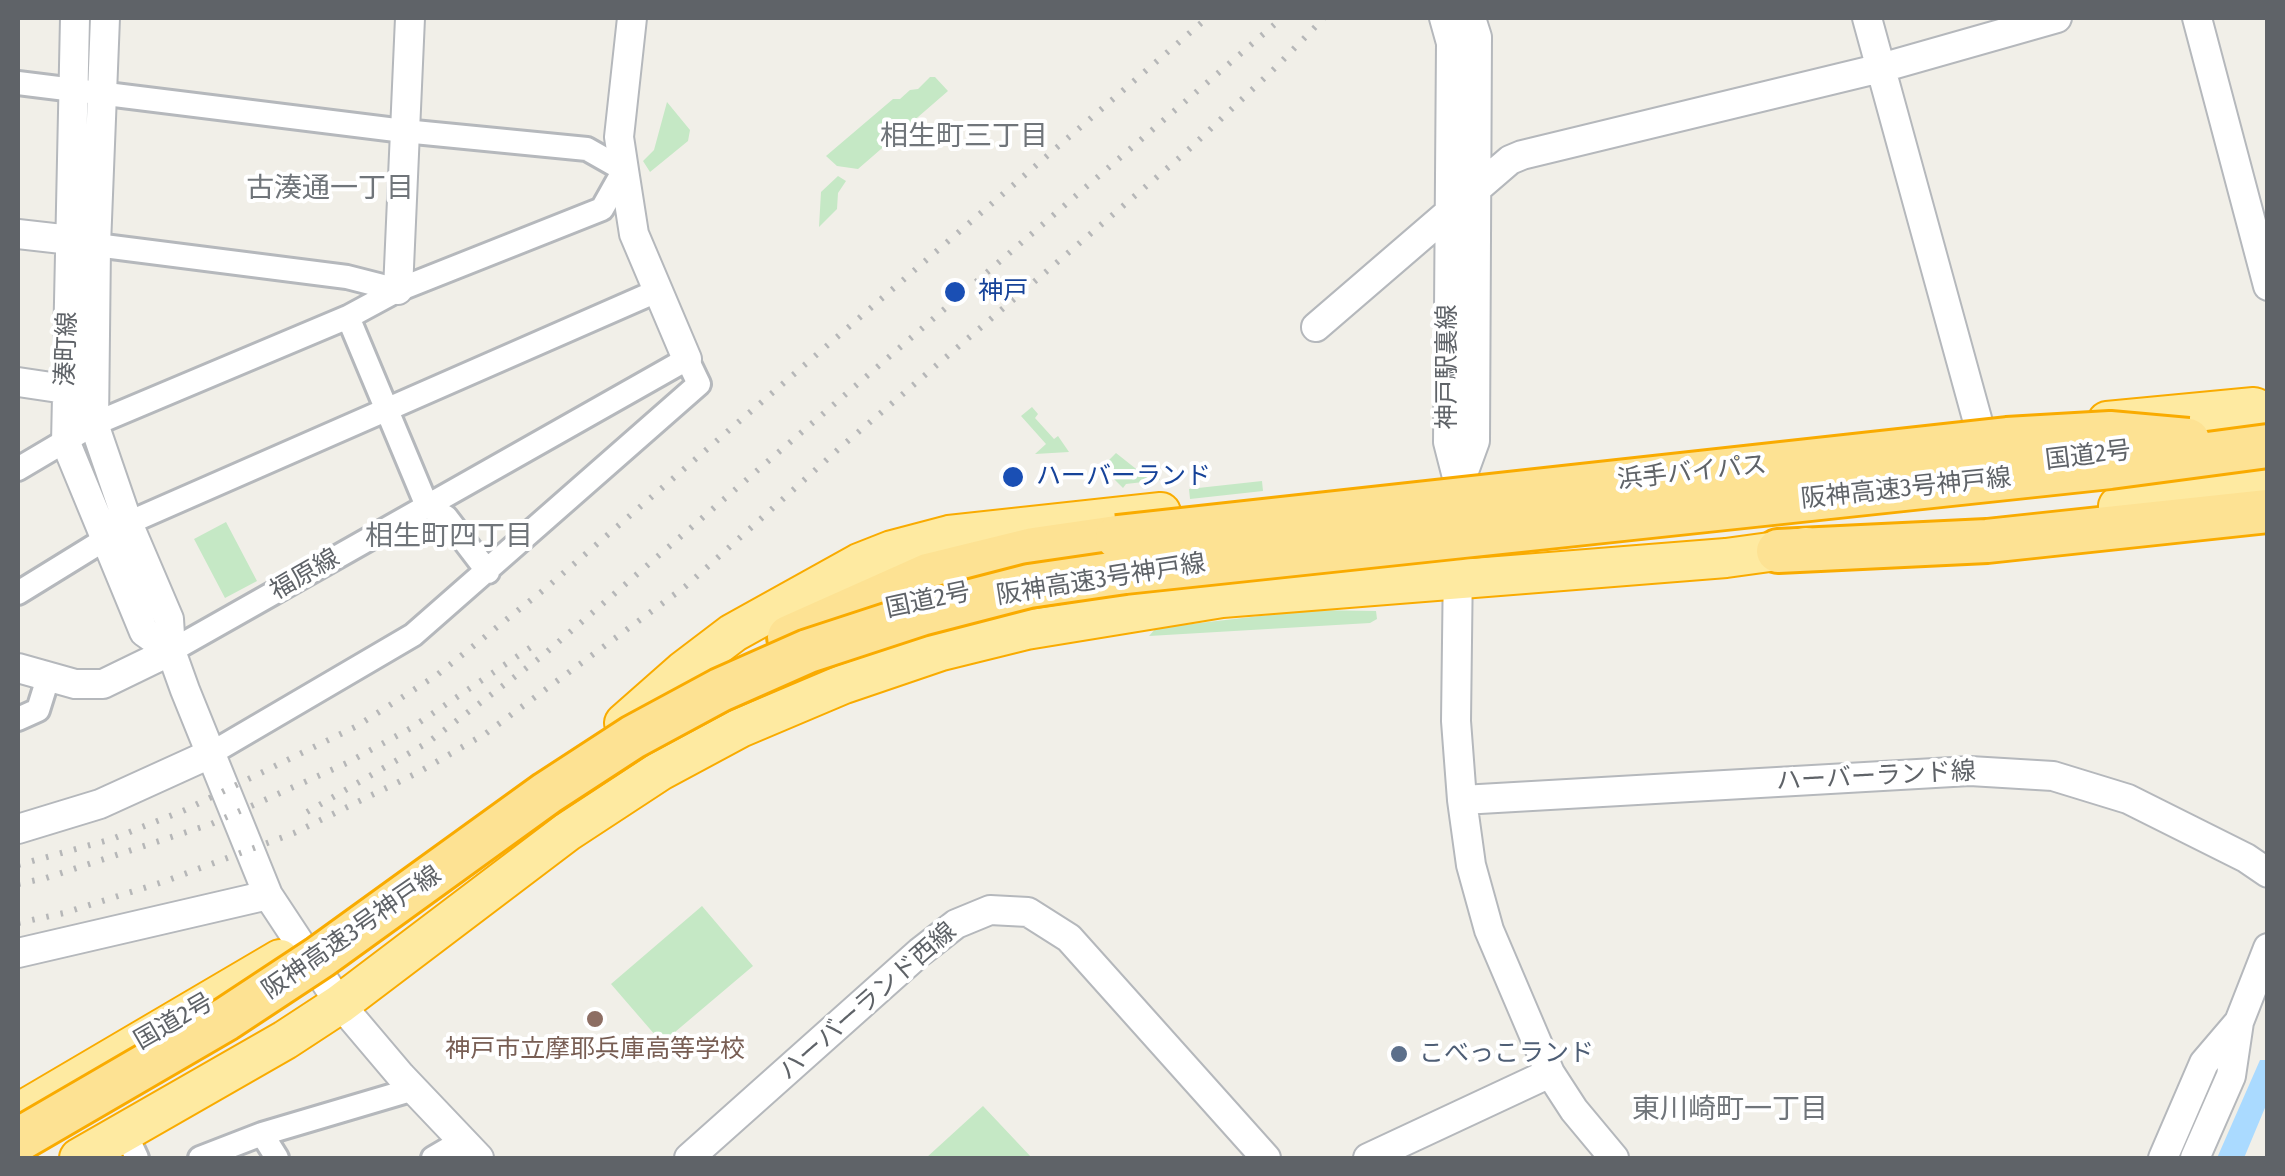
<!DOCTYPE html>
<meta charset="utf-8">
<style>
body{margin:0}
#map{position:relative;width:2285px;height:1176px;overflow:hidden;background:#f1efe8;font-family:"Fira Sans Condensed",sans-serif}
canvas{display:block}
.frame{position:absolute;inset:0;border:20px solid #5f6368;pointer-events:none}
</style>
<div id="map">
<canvas width="2285" height="1176"></canvas>
<div class="frame"></div>
</div>
<script>
const c = document.querySelector('canvas').getContext('2d');
c.lineJoin = 'round';
function fill(path, color) { c.fillStyle = color; c.fill(path, 'evenodd'); }
const toPath = rows => new Path2D(rows.map(r => 'M' + r).join(''));
function strokePath(path, color, width, dash) { c.strokeStyle = color; c.lineWidth = width; c.lineCap = dash ? 'butt' : 'round'; c.setLineDash(dash || []); c.stroke(path); }
function write(font, color, halo, rows, align = 'center') {
  c.font = font + ' "Fira Sans Condensed","Noto Sans JP",sans-serif'; c.lineWidth = 8; c.setLineDash([]); c.textBaseline = 'middle'; c.strokeStyle = halo; c.fillStyle = color; for (const [text, x, y, turn = 0] of rows) {
    c.save(); c.translate(x, y); c.rotate((+turn || 0) * Math.PI / 180); c.textAlign = isNaN(turn) ? turn : align; if (halo) c.strokeText(text, 0, 0); c.fillText(text, 0, 0); c.restore();
  }
}
fill(toPath([
 [930,77,935,77,948,91,858,169,837,166,826,156,893,99,900,99,910,90,918,89],
 [667,102,690,130,688,141,650,172,643,161,654,150],
 [838,176,846,181,838,193,837,209,819,227,821,192],
 [1032,407,1038,414,1035,418,1054,439,1058,436,1069,452,1035,454,1046,444,1021,416],
 [1116,453,1140,472,1160,473,1160,480,1126,484,1123,488,1102,467],
 [1262,481,1263,491,1190,499,1189,489],
 [226,522,257,581,225,598,194,539],
 [1312,610,1376,611,1377,619,1370,623,1149,636,1156,628],
 [702,906,753,966,662,1043,611,984],
 [983,1106,1032,1158,926,1158]
]), '#c5e8c5');
fill(toPath([
 [2267,1056,2267,1103,2244,1158,2217,1158,2260,1060,2265,1060]
]), '#aadaff');
const minor = toPath([
 [18,83,404,131,587,149,624,170,602,209,398,290,348,317,94,424,18,469],
 [96,245,347,277,398,290],
 [348,317,427,506,446,517,488,572],
 [128,523,657,291],
 [18,593,104,540],
 [171,651,687,359,699,384,413,635,210,754],
 [18,719,38,710,48,678],
 [125,1132,137,1158],
 [262,1134,277,1158],
 [200,1158,262,1134,414,1089],
 [433,1158,462,1141]
]);
const tertiary = toPath([
 [75,18,66,443,144,632,171,651],
 [105,18,96,245,94,424,128,523,169,619,171,651,185,690,268,895,340,1004,401,1076,479,1158],
 [632,18,619,137,624,170,634,234,687,359],
 [1444,18,1451,43,1448,442,1459,485,1459,514],
 [1867,18,1987,455],
 [2197,18,2268,286],
 [18,234,71,240],
 [398,290,410,18],
 [1316,327,1510,160,1522,155,1881,68,2057,18],
 [18,382,65,389],
 [1459,485,1475,441,1477,37,1471,18],
 [1458,562,1456,721,1462,800,1471,865,1489,930,1550,1073,1574,1110,1614,1158],
 [18,668,75,684,103,684,171,651],
 [1462,800,1970,771,2053,776,2128,799,2246,858,2268,873],
 [18,829,100,804,210,754],
 [18,953,268,895],
 [689,1158,920,952,956,924,990,910,1028,912,1069,938,1266,1158],
 [1368,1158,1550,1073],
 [2163,1158,2204,1063,2239,1022],
 [2195,1158,2231,1076,2239,1022,2268,948]
]);
const trunk = toPath([
 [2107,421,2254,407,2268,413],
 [2118,506,2268,488],
 [624,723,683,671,733,633,859,563,892,550,949,535,1161,512],
 [18,1113,280,959],
 [79,1158,285,1040,340,1004,567,832,660,771,740,728,844,684,941,651,1026,630,1222,598,1726,558,1806,547]
]);
const motorway = toPath([
 [1778,551,1987,541,2268,511],
 [789,637,928,575,1034,549,1117,537]
]);
strokePath(minor, '#b5b8bc', 28);
strokePath(tertiary, '#b5b8bc', 32);
strokePath(trunk, '#f9ab00', 42);
strokePath(motorway, '#f9ab00', 48);
strokePath(minor, '#fff', 22);
strokePath(tertiary, '#fff', 28);
strokePath(trunk, '#feeaa1', 38);
strokePath(motorway, '#fde293', 42);
strokePath(toPath([
 [307,812,427,743,541,657,1282,18],
 [18,865,112,839,185,810,357,726,437,675,546,588,1207,18],
 [18,884,46,878,211,824,347,763,411,728,540,641],
 [18,923,64,913,163,882,294,833,417,773,485,734,686,586,842,446,1185,153,1275,68,1324,18]
]), '#b6b7b8', 6, [2.5, 12]);
const motorwayBridge = toPath([
 [1117,537,2007,439,2110,433,2188,440],
 [18,1140,226,1019,320,957,547,793,633,737,720,690,808,651,921,614,1029,586,1125,572,2110,467,2268,446]
]);
strokePath(motorwayBridge, '#f9ab00', 48, []);
strokePath(motorwayBridge, '#fde293', 42);
for (const [x, y, r, color] of [
 [955,292,12,"#1a4fb4"],
 [1013,477,12,"#1a4fb4"],
 [595,1019,10,"#8d6e63"],
 [1399,1054,10,"#5c6f8a"]
]) { const dot = new Path2D(); dot.arc(x, y, r, 0, 2 * Math.PI); c.fillStyle = color; c.fill(dot); strokePath(dot, '#fff', 4); }
write('25px', '#164399', '#fff', [
 ["神戸",978,292],
 ["ハーバーランド",1036,477]
], 'left');
write('25px', '#5f6368', '#fff', [
 ["湊町線",67,349,-88],
 ["神戸駅裏線",1448,367,-90],
 ["国道2号",2088,456,-7],
 ["浜手バイパス",1692,473,-6],
 ["阪神高速3号神戸線",1906,489,-6],
 ["福原線",305,575,-30],
 ["阪神高速3号神戸線",1101,580,-9],
 ["国道2号",928,601,-12],
 ["ハーバーランド線",1876,777,-3],
 ["阪神高速3号神戸線",352,933,-35],
 ["ハーバーランド西線",868,1002,-41],
 ["国道2号",174,1022,-30]
]);
write('25px', '#785e54', '#fff', [
 ["神戸市立摩耶兵庫高等学校",595,1050]
]);
write('25px', '#4e5e75', '#fff', [
 ["こべっこランド",1419,1054]
], 'left');
write('28px', '#70757a', '#fff', [
 ["相生町三丁目",964,137],
 ["古湊通一丁目",330,189],
 ["相生町四丁目",449,537],
 ["東川崎町一丁目",1730,1110]
]);
</script>
